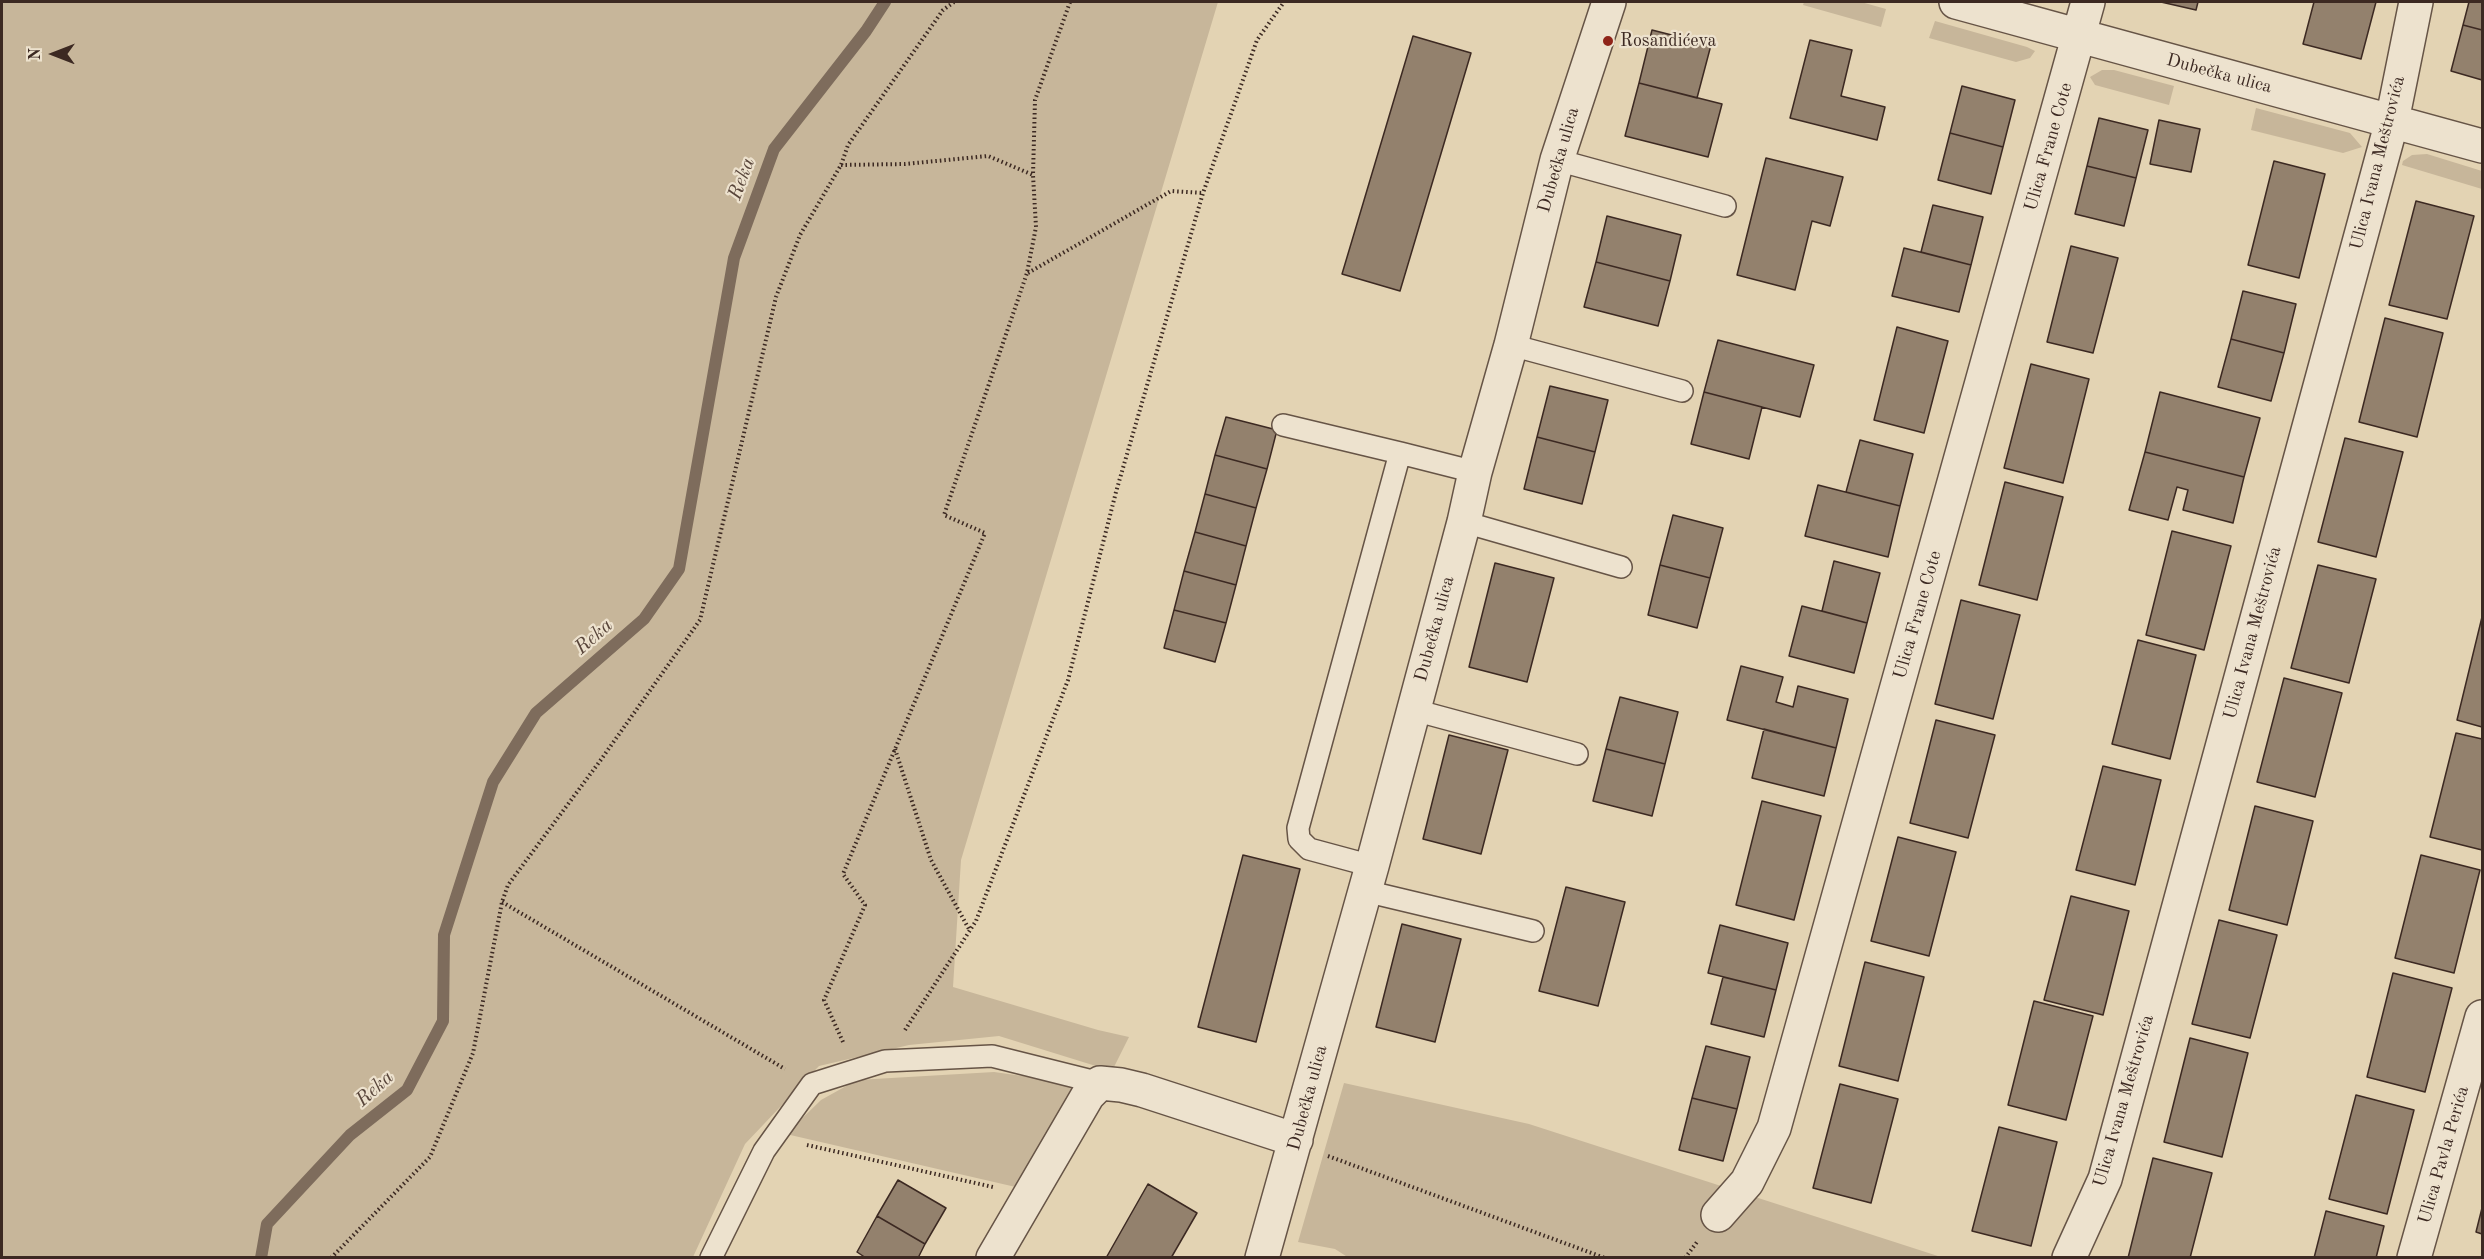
<!DOCTYPE html>
<meta charset="utf-8">
<style>
body{margin:0}
#map{position:relative;width:2484px;height:1259px;overflow:hidden;background:#e3d3b3;font-family:"Old Standard TT",serif}
canvas{display:block}
.frame{position:absolute;inset:0;border:3px solid #3c2922;pointer-events:none}
.north{position:absolute;left:24px;top:24px;width:60px;height:60px;-webkit-text-stroke:4px #ede2ce;paint-order:stroke;rotate:270deg;font-size:16px;font-weight:700;line-height:24px;text-align:center;color:#3c2922}
.north::after{content:'';display:block;margin:auto;width:21px;height:27px;background:#3c2922;clip-path:polygon(50% 0,100% 100%,50% 72%,0 100%)}
</style>
<div id="map">
<canvas width="2484" height="1259"></canvas>
<div class="frame"></div>
<div class="north">N</div>
</div>
<script>
const c = document.querySelector('canvas').getContext('2d');
c.lineJoin = 'round';
function fill(path, color) { c.fillStyle = color; c.fill(path, 'evenodd'); }
const toPath = rows => new Path2D(rows.map(r => 'M' + r).join(''));
function strokePath(path, color, width, dash) { c.strokeStyle = color; c.lineWidth = width; c.lineCap = dash ? 'butt' : 'round'; c.setLineDash(dash || []); c.stroke(path); }
function write(font, color, halo, rows, align = 'center') {
  c.font = font + ' "Old Standard TT",serif'; c.lineWidth = 4.5; c.setLineDash([]); c.textBaseline = 'middle'; c.strokeStyle = halo; c.fillStyle = color; for (const [text, x, y, turn = 0] of rows) {
    c.save(); c.translate(x, y); c.rotate((+turn || 0) * Math.PI / 180); c.textAlign = isNaN(turn) ? turn : align; if (halo) c.strokeText(text, 0, 0); c.fillText(text, 0, 0); c.restore();
  }
}
fill(toPath([
 [2,2,1218,2,961,860,953,987,1098,1030,1129,1037,1112,1071,999,1036,909,1045,819,1066,745,1144,693,1257,2,1257],
 [1804,2,1861,2,1886,9,1881,27,1803,5],
 [1935,21,2027,47,2035,51,2030,58,2016,62,1929,38],
 [2102,70,2114,70,2174,86,2169,105,2095,85,2090,77],
 [2256,108,2350,133,2362,147,2343,153,2251,130],
 [2427,154,2482,171,2482,189,2402,165,2403,161,2412,155],
 [994,1072,1080,1084,1020,1188,786,1134,821,1100,857,1080],
 [1344,1083,1529,1124,1941,1257,1349,1258,1335,1249,1298,1242]
]), '#c7b69a');
strokePath(toPath([
 [261,1258,267,1224,350,1135,407,1090,443,1021,444,935,493,782,536,713,644,619,679,569,734,258,774,149,866,31,885,2]
]), '#7e6c5c', 12);
const building = toPath([
 [2161,2,2198,2,2196,10,2161,2],
 [2314,2,2376,2,2361,59,2303,44,2314,2],
 [2469,2,2482,2,2482,30,2463,25,2469,2],
 [2463,25,2482,30,2482,80,2451,71,2463,25],
 [1652,30,1711,45,1697,98,1639,83,1652,30],
 [1413,36,1471,53,1400,291,1342,274,1413,36],
 [1810,40,1852,50,1841,96,1885,107,1877,140,1790,118,1810,40],
 [1639,83,1722,104,1708,157,1625,136,1639,83],
 [1962,86,2015,100,2003,147,1950,133,1962,86],
 [2099,118,2148,130,2136,178,2087,166,2099,118],
 [2159,120,2200,129,2191,172,2150,164,2159,120],
 [1950,133,2003,147,1991,194,1938,180,1950,133],
 [1766,158,1843,177,1830,226,1812,221,1795,290,1737,275,1766,158],
 [2274,161,2325,174,2299,278,2248,265,2274,161],
 [2087,166,2136,178,2124,226,2075,214,2087,166],
 [2416,201,2474,216,2447,319,2389,305,2416,201],
 [1933,205,1983,217,1971,265,1921,252,1933,205],
 [1607,216,1681,235,1670,281,1596,262,1607,216],
 [2071,246,2118,258,2093,353,2047,342,2071,246],
 [1904,248,1971,265,1959,312,1892,296,1904,248],
 [1596,262,1670,281,1658,326,1584,307,1596,262],
 [2243,291,2296,304,2284,353,2231,339,2243,291],
 [2385,318,2443,333,2417,437,2359,422,2385,318],
 [1897,327,1948,341,1924,433,1874,420,1897,327],
 [2231,339,2284,353,2271,401,2218,387,2231,339],
 [1718,340,1814,365,1800,417,1704,392,1718,340],
 [2031,364,2089,379,2063,483,2004,468,2031,364],
 [1550,386,1608,400,1595,452,1537,437,1550,386],
 [1704,392,1762,407,1749,459,1691,444,1704,392],
 [2160,392,2260,418,2244,477,2145,452,2160,392],
 [1226,417,1277,430,1267,469,1215,455,1226,417],
 [1537,437,1595,452,1582,504,1524,489,1537,437],
 [2345,438,2403,452,2376,557,2318,542,2345,438],
 [1860,440,1913,454,1900,506,1846,492,1860,440],
 [2145,452,2244,477,2233,523,2183,510,2188,490,2177,487,2168,520,2129,510,2145,452],
 [1215,455,1267,469,1256,508,1205,494,1215,455],
 [2005,482,2063,497,2037,600,1979,585,2005,482],
 [1818,485,1900,506,1888,557,1805,536,1818,485],
 [1205,494,1256,508,1246,546,1195,532,1205,494],
 [1673,515,1723,528,1710,578,1660,565,1673,515],
 [2172,531,2231,546,2204,650,2146,635,2172,531],
 [1195,532,1246,546,1236,585,1184,571,1195,532],
 [1834,561,1880,573,1867,623,1822,611,1834,561],
 [1495,563,1554,578,1527,682,1469,667,1495,563],
 [1660,565,1710,578,1697,628,1648,615,1660,565],
 [2318,565,2376,579,2349,683,2291,668,2318,565],
 [1184,571,1236,585,1226,623,1174,610,1184,571],
 [1961,600,2020,615,1993,719,1935,704,1961,600],
 [1802,606,1867,623,1854,673,1789,656,1802,606],
 [1174,610,1226,623,1215,662,1164,648,1174,610],
 [2482,617,2482,727,2457,720,2482,617],
 [2138,640,2196,655,2170,759,2112,744,2138,640],
 [1741,666,1783,677,1776,702,1793,707,1798,686,1848,699,1836,748,1727,720,1741,666],
 [2284,678,2342,693,2315,797,2257,782,2284,678],
 [1620,697,1678,712,1665,764,1606,749,1620,697],
 [1936,720,1995,735,1968,838,1910,823,1936,720],
 [1764,729,1836,748,1824,796,1752,778,1764,729],
 [2456,733,2482,739,2482,850,2430,837,2456,733],
 [1449,735,1508,750,1481,854,1423,839,1449,735],
 [1606,749,1665,764,1652,816,1593,801,1606,749],
 [2103,766,2161,780,2135,885,2076,870,2103,766],
 [1762,801,1821,816,1794,920,1736,905,1762,801],
 [2255,806,2313,821,2287,925,2229,910,2255,806],
 [1898,837,1956,852,1929,956,1871,941,1898,837],
 [1243,855,1300,869,1256,1042,1198,1027,1243,855],
 [2421,855,2480,870,2454,973,2395,958,2421,855],
 [1566,887,1625,902,1598,1006,1539,991,1566,887],
 [2071,896,2129,911,2103,1015,2044,1000,2071,896],
 [2219,920,2277,935,2250,1038,2192,1024,2219,920],
 [1402,924,1461,939,1435,1042,1376,1027,1402,924],
 [1720,925,1788,943,1776,990,1708,973,1720,925],
 [1865,962,1924,977,1898,1081,1839,1066,1865,962],
 [2393,973,2452,988,2425,1092,2367,1077,2393,973],
 [1723,977,1776,990,1764,1037,1711,1024,1723,977],
 [2034,1001,2093,1016,2066,1120,2008,1105,2034,1001],
 [2190,1038,2248,1053,2222,1157,2164,1142,2190,1038],
 [1706,1046,1750,1057,1737,1109,1692,1098,1706,1046],
 [1840,1084,1898,1099,1871,1203,1813,1188,1840,1084],
 [2356,1095,2414,1110,2387,1214,2329,1199,2356,1095],
 [1692,1098,1737,1109,1723,1161,1679,1150,1692,1098],
 [1999,1127,2057,1142,2031,1246,1972,1231,1999,1127],
 [2153,1158,2212,1173,2190,1258,2128,1258,2153,1158],
 [898,1180,946,1208,925,1244,877,1216,898,1180],
 [1148,1184,1197,1213,1171,1258,1106,1258,1148,1184],
 [2482,1208,2482,1234,2476,1232,2482,1208],
 [2326,1211,2384,1226,2376,1258,2314,1258,2326,1211],
 [877,1216,925,1244,918,1258,866,1258,857,1252,877,1216]
]);
fill(building, '#93816d');
strokePath(building, '#3c2922', 1.5);
const service = toPath([
 [1557,160,1725,206],
 [1511,345,1682,391],
 [1283,425,1400,453],
 [1464,522,1621,567],
 [1414,710,1577,754],
 [1372,866,1309,849,1299,839,1298,828,1400,453,1475,472],
 [1365,891,1533,931],
 [711,1258,764,1151,812,1084,885,1061,992,1056,1100,1083]
]);
const minor = toPath([
 [1956,2,2482,146],
 [1718,1215,1747,1182,1774,1128,2088,2],
 [993,1258,1088,1095,1100,1083,1121,1085,1142,1090,1296,1140],
 [1262,1258,1372,866,1464,522,1475,472,1511,345,1557,160,1609,2],
 [2069,1258,2105,1179,2392,121,2416,2],
 [2414,1258,2482,1017]
]);
strokePath(service, '#665446', 24);
strokePath(minor, '#665446', 36);
strokePath(toPath([
 [841,165,905,164,988,156,1033,175],
 [1028,273,1171,191,1203,193],
 [895,749,931,860,970,931],
 [502,902,785,1069],
 [905,1030,976,921,1068,680,1116,492,1203,193,1257,40,1284,2],
 [843,1042,824,1000,865,905,843,874,985,533,944,515,1027,273,1036,227,1033,175,1035,100,1070,2],
 [807,1145,993,1187],
 [1328,1156,1605,1258],
 [331,1258,430,1157,473,1053,502,902,508,885,600,761,700,620,776,297,800,235,841,165,848,145,943,10,954,2],
 [1685,1258,1697,1242]
]), '#3c2922', 4, [1.5, 3]);
strokePath(service, '#ede2ce', 21);
strokePath(minor, '#ede2ce', 33);
for (const [x, y, r, color] of [
 [1608,41,6,"#8f2418"]
]) { const dot = new Path2D(); dot.arc(x, y, r, 0, 2 * Math.PI); c.fillStyle = color; c.fill(dot); strokePath(dot, '#ede2ce', 2); }
write('18px', '#3c2922', '#ede2ce', [
 ["Rosandićeva",1620,41]
], 'left');
write('18px', '#3c2922', '#ede2ce', [
 ["Dubečka ulica",2219,74,15],
 ["Ulica Frane Cote",2049,147,-74],
 ["Dubečka ulica",1559,160,-74],
 ["Ulica Ivana Meštrovića",2378,163,-76],
 ["Ulica Frane Cote",1918,615,-74],
 ["Dubečka ulica",1435,629,-75],
 ["Ulica Ivana Meštrovića",2253,633,-75],
 ["Dubečka ulica",1308,1098,-75],
 ["Ulica Ivana Meštrovića",2124,1101,-74],
 ["Ulica Pavla Perića",2444,1155,-74]
]);
write('italic 20px', '#58453a', '#ede2ce', [
 ["Reka",742,179,-70],
 ["Reka",594,637,-41],
 ["Reka",375,1089,-42]
]);
</script>
